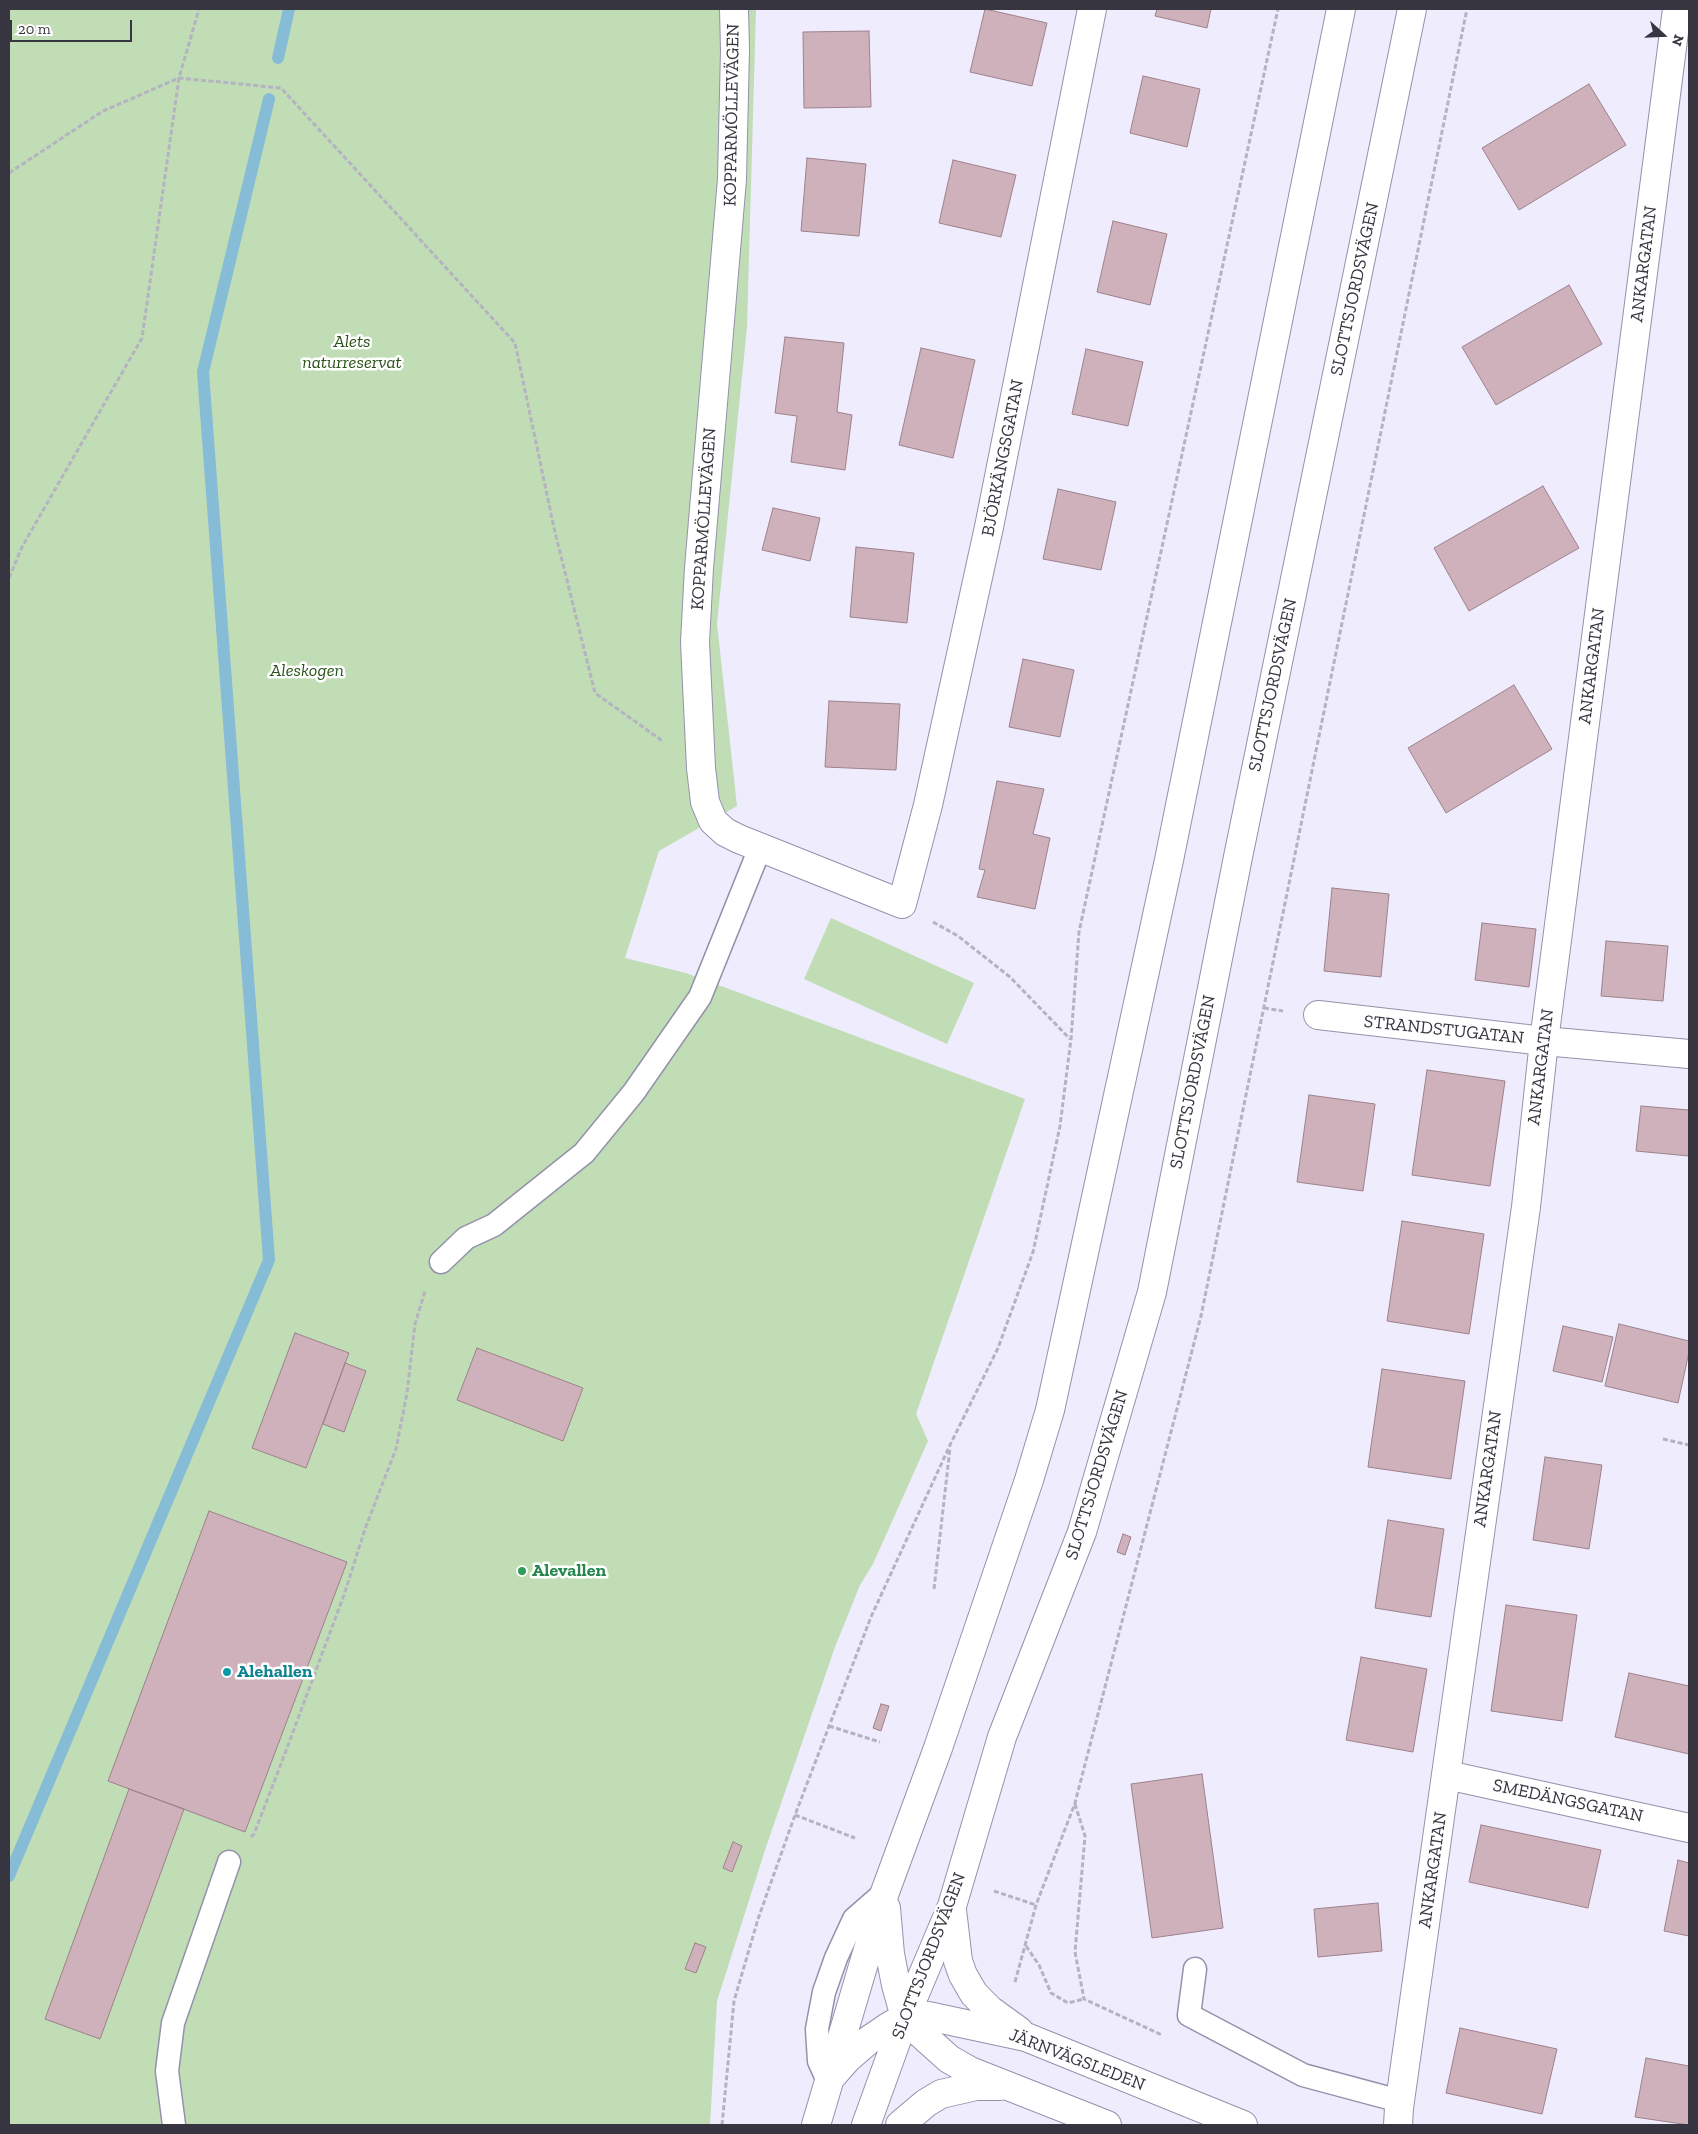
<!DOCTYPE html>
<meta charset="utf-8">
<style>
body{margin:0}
#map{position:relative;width:1698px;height:2134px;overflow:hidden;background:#eeecfd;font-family:"Zilla Slab",serif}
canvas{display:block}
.frame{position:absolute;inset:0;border:10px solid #373640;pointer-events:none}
.north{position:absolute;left:1638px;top:10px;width:50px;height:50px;-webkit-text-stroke:4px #fff;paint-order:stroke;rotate:110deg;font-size:14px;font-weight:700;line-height:20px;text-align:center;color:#373640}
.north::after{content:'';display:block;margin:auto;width:18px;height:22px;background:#373640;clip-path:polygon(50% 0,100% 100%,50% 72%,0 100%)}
.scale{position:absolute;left:10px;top:20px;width:122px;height:22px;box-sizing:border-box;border:2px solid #373640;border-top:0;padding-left:6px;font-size:15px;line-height:18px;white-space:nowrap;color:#373640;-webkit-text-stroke:4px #fff;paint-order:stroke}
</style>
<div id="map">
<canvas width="1698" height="2134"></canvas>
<div class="frame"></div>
<div class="north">N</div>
<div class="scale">20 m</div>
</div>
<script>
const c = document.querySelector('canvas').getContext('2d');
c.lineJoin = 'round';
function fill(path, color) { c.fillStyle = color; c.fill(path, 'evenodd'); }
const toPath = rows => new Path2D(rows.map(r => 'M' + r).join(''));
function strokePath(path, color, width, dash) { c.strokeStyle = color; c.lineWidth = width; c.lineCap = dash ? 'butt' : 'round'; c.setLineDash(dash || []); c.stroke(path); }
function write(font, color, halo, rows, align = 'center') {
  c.font = font + ' "Zilla Slab",serif'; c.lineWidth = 5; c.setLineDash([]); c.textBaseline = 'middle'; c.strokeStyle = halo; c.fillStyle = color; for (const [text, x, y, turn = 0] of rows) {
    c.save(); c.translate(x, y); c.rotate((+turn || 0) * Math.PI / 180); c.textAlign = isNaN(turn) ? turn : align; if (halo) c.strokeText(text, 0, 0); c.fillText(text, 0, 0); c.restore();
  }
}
fill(toPath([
 [9,9,756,9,747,327,717,624,737,806,659,851,625,958,686,973,1025,1099,916,1414,928,1441,873,1564,860,1585,835,1647,765,1850,717,2001,710,2125,9,2125],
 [831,918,974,983,947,1044,804,979]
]), '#c0ddb5');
strokePath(toPath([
 [278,58,289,9],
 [9,1876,269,1260,203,372,269,99]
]), '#87bcd7', 12);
const building = toPath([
 [985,9,1047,23,1032,86,970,72,985,9],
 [1157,9,1211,9,1207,28,1155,16,1157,9],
 [869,31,871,107,804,108,803,32,869,31],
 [1143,76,1200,89,1187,147,1130,133,1143,76],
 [1589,84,1626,145,1519,210,1482,148,1589,84],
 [807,158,866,164,859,236,801,231,807,158],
 [953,160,1016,175,1001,237,939,223,953,160],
 [1113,221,1167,234,1150,305,1097,292,1113,221],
 [1569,285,1602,344,1496,405,1462,347,1569,285],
 [785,337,844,343,837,412,852,415,845,470,791,462,797,416,775,413,785,337],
 [921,348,975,360,953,458,899,445,921,348],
 [1086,349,1143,362,1128,426,1072,414,1086,349],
 [1543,486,1579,548,1469,611,1434,548,1543,486],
 [1058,489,1116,502,1101,570,1043,559,1058,489],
 [773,508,820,518,810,561,762,550,773,508],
 [856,547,914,553,907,623,850,617,856,547],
 [1023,659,1074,670,1060,737,1009,727,1023,659],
 [1514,685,1552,749,1446,813,1408,748,1514,685],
 [829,701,900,704,896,770,825,767,829,701],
 [997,781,1044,789,1033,834,1050,838,1035,909,977,897,985,870,979,869,997,781],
 [1332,888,1389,894,1381,977,1324,971,1332,888],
 [1482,923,1536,929,1529,987,1475,980,1482,923],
 [1606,941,1668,946,1663,1001,1601,996,1606,941],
 [1427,1070,1505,1081,1490,1186,1412,1175,1427,1070],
 [1309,1095,1375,1104,1363,1191,1297,1182,1309,1095],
 [1641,1106,1689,1110,1689,1156,1636,1151,1641,1106],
 [1402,1221,1484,1234,1469,1334,1387,1321,1402,1221],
 [1619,1324,1689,1341,1689,1352,1678,1403,1605,1386,1619,1324],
 [1563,1326,1613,1337,1602,1382,1553,1371,1563,1326],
 [295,1333,349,1353,306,1468,252,1448,295,1333],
 [477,1348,583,1388,563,1441,457,1400,477,1348],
 [345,1363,366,1371,344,1432,323,1424,345,1363],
 [1382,1369,1465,1381,1451,1479,1368,1467,1382,1369],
 [1545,1457,1602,1465,1589,1549,1533,1540,1545,1457],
 [209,1511,347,1562,245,1832,108,1781,209,1511],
 [1388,1520,1444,1529,1431,1617,1375,1608,1388,1520],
 [1123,1534,1131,1537,1125,1555,1117,1552,1123,1534],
 [1506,1605,1577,1615,1562,1721,1491,1711,1506,1605],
 [1361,1657,1427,1669,1413,1752,1346,1740,1361,1657],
 [1629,1673,1689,1686,1689,1754,1615,1737,1629,1673],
 [881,1704,889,1706,881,1731,873,1728,881,1704],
 [1202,1774,1223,1928,1152,1938,1131,1784,1202,1774],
 [129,1789,184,1809,100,2039,45,2019,129,1789],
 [1481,1825,1601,1850,1588,1908,1469,1882,1481,1825],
 [733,1842,742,1846,732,1872,723,1868,733,1842],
 [1678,1860,1689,1863,1689,1936,1664,1931,1678,1860],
 [1378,1903,1382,1951,1318,1957,1314,1909,1378,1903],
 [695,1943,706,1947,696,1973,685,1969,695,1943],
 [1460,2028,1557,2049,1542,2114,1446,2093,1460,2028],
 [1646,2058,1689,2066,1689,2125,1635,2117,1646,2058]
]);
fill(building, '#ceb1bb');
strokePath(building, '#9d818b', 1);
const lane = toPath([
 [441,1262,466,1238,494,1225,584,1153,634,1092,700,997,760,848],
 [1195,1969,1189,2015,1303,2075,1400,2101],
 [828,2081,819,2061,817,2029,824,1992,836,1958,854,1919,885,1892],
 [174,2125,167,2071,173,2023,229,1862]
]);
const street = toPath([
 [734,9,735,50,732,179,699,568,695,642,701,768,705,802,713,821,725,832,739,839,902,904,928,805,989,527,1092,9],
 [1318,1015,1544,1041,1689,1054],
 [1447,1775,1689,1828],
 [1398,2125,1399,2108,1526,1207,1544,1041,1677,9]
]);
const secondary = toPath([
 [886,1908,890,1954,896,1985,905,2017,920,2033,949,2059,970,2071,1107,2125],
 [952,1910,958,1961,963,1975,974,1994,990,2010,1019,2031],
 [832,2076,847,2059,869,2040,888,2027,905,2017,928,2016,1026,2037,1243,2125],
 [816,2125,885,1892,938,1748,1029,1480,1050,1410,1169,860,1341,9],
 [866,2125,905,2017,952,1906,1002,1737,1082,1532,1152,1292,1238,857,1412,9],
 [900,2125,926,2103,941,2094,976,2086,1000,2086]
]);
strokePath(lane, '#9492ab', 25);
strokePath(street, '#9492ab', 30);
strokePath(secondary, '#9492ab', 30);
strokePath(toPath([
 [9,173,103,111,179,78,281,88,515,343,554,528,595,693,664,742],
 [9,578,22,547,142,338,179,78,199,9],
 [933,922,958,936,1010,977,1070,1039],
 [1264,1008,1283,1011],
 [1663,1439,1689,1445],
 [934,1589,950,1448],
 [829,1726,880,1742],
 [1075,1804,1085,1836,1075,1952,1084,1999,1162,2035],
 [795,1815,855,1838],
 [251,1837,254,1834,284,1756,344,1595,365,1529,396,1449,407,1393,415,1324,425,1291],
 [994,1891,1036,1905],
 [1026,1946,1039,1965,1051,1993,1068,2003,1084,1999],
 [1015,1982,1036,1905,1075,1803,1201,1316,1467,9],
 [722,2125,734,2001,758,1919,795,1815,871,1617,950,1445,998,1348,1033,1252,1060,1126,1071,1039,1079,932,1278,9]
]), '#b4b3c1', 3, [5, 2.5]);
strokePath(lane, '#fff', 22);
strokePath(street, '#fff', 28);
strokePath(secondary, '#fff', 28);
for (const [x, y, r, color] of [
 [522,1571,5,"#2e9e5b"],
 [227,1672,5,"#0f9aa8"]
]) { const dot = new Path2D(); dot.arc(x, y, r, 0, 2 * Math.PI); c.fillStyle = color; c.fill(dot); strokePath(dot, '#fff', 2); }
write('18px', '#373640', '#fff', [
 ["KOPPARMÖLLEVÄGEN",732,115,-89],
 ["ANKARGATAN",1644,264,-83],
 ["SLOTTSJORDSVÄGEN",1355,289,-78],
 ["BJÖRKÄNGSGATAN",1003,458,-79],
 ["KOPPARMÖLLEVÄGEN",704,519,-86],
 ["ANKARGATAN",1592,666,-83],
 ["SLOTTSJORDSVÄGEN",1273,685,-78],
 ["STRANDSTUGATAN",1444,1030,6],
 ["ANKARGATAN",1541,1067,-83],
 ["SLOTTSJORDSVÄGEN",1193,1082,-79],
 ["ANKARGATAN",1488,1469,-82],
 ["SLOTTSJORDSVÄGEN",1097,1475,-73],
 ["SMEDÄNGSGATAN",1568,1801,12],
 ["ANKARGATAN",1433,1870,-82],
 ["SLOTTSJORDSVÄGEN",929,1956,-69],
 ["JÄRNVÄGSLEDEN",1077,2060,21]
]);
write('italic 18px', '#2a5117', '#fff', [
 ["Alets",352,342],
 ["naturreservat",352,363],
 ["Aleskogen",307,671]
]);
write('bold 18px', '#27864d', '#fff', [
 ["Alevallen",532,1571]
], 'left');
write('bold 18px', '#0d838f', '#fff', [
 ["Alehallen",237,1672]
], 'left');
</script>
